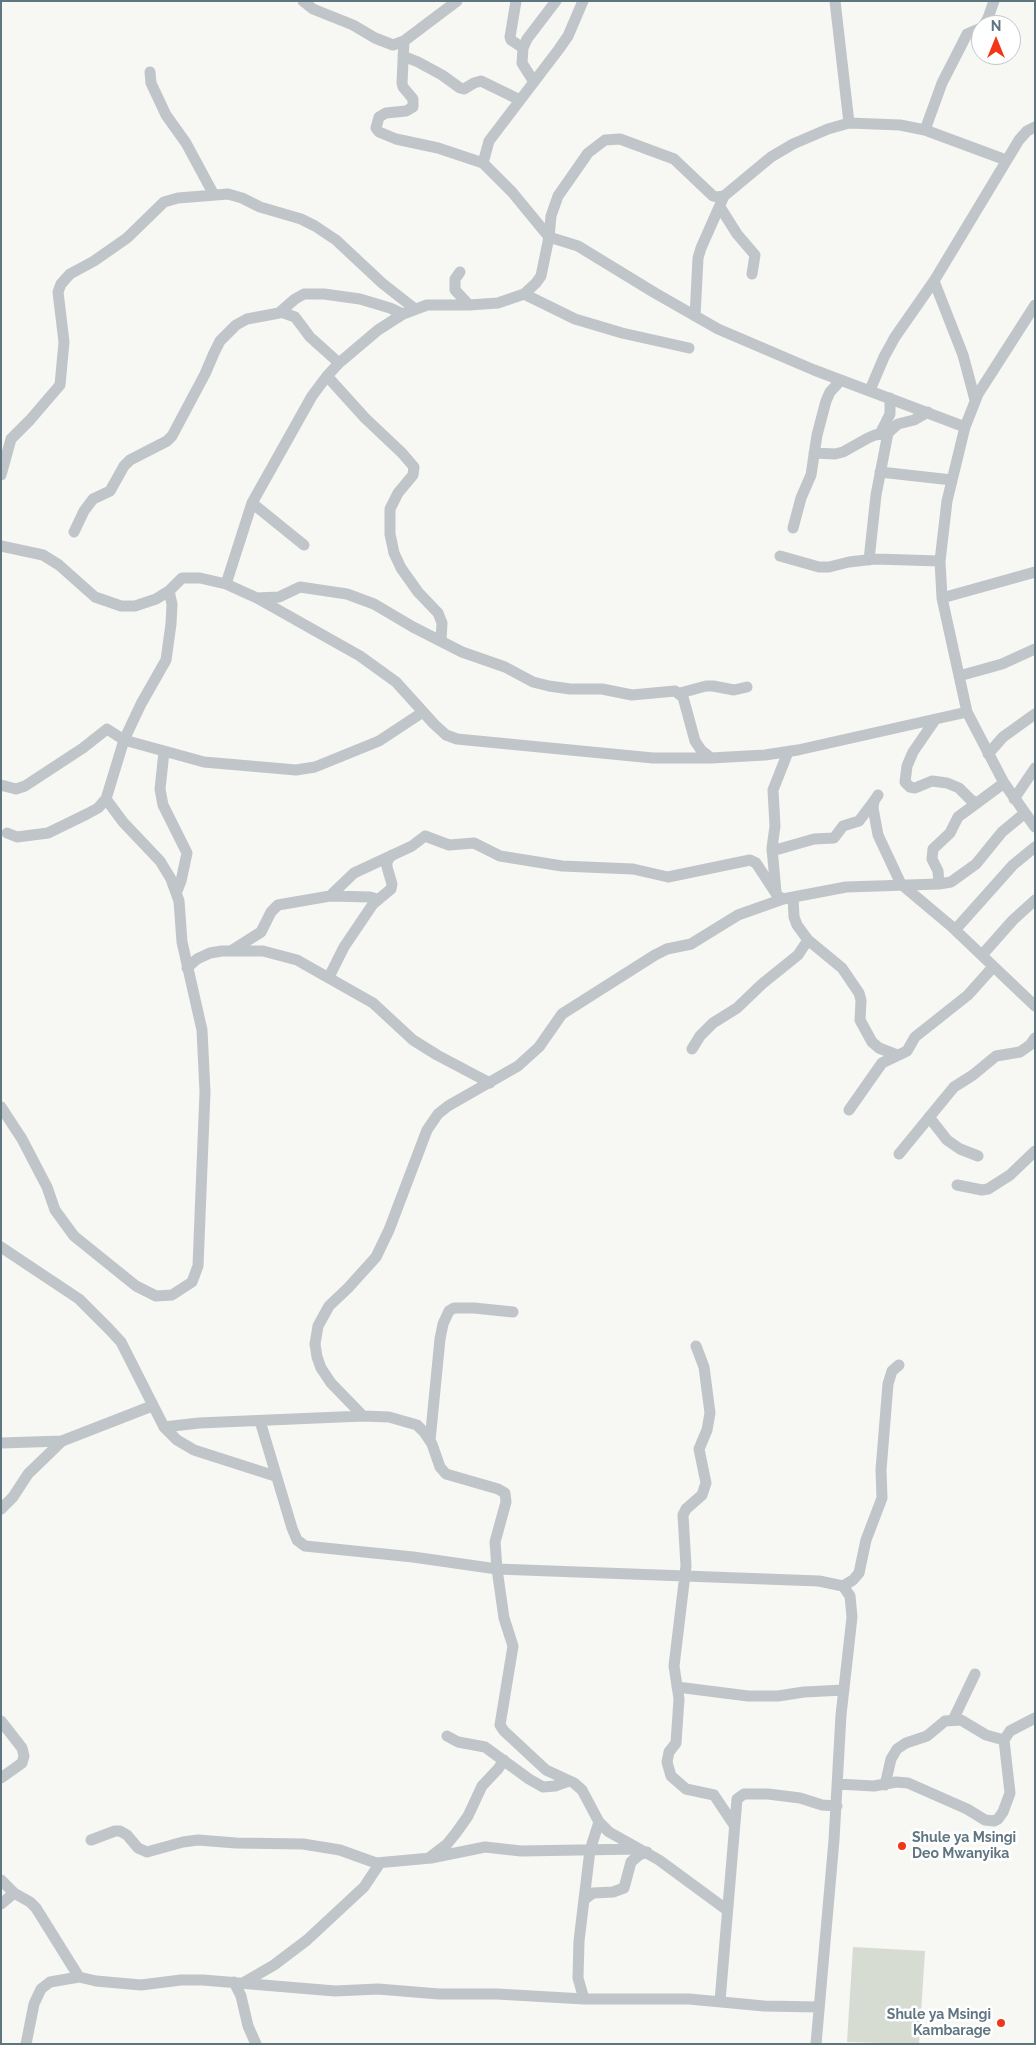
<!DOCTYPE html>
<style>
body{margin:0}
#map{position:relative;width:1036px;height:2045px;overflow:hidden;background:#f7f7f3;font-family:Raleway,sans-serif}
canvas{display:block}
.frame{position:absolute;inset:0;border:2px solid #5f7681;pointer-events:none}
.north{position:absolute;left:971px;top:15px;width:50px;height:50px;box-sizing:border-box;background:#fff;border:1px solid #bfc8cd;border-radius:50%;rotate:0deg;font-size:14px;font-weight:700;line-height:20px;text-align:center;color:#5f7681}
.north::after{content:'';display:block;margin:auto;width:18px;height:22px;background:#f23618;clip-path:polygon(50% 0,100% 100%,50% 72%,0 100%)}
</style>
<div id="map">
<canvas width="1036" height="2045"></canvas>
<div class="frame"></div>
<div class="north">N</div>
</div>
<script>
const c = document.querySelector('canvas').getContext('2d');
c.lineJoin = 'round';
function fill(path, color) { c.fillStyle = color; c.fill(path, 'evenodd'); }
const toPath = rows => new Path2D(rows.map(r => 'M' + r).join(''));
function strokePath(path, color, width, dash) { c.strokeStyle = color; c.lineWidth = width; c.lineCap = dash ? 'butt' : 'round'; c.setLineDash(dash || []); c.stroke(path); }
function write(font, color, halo, rows, align = 'center') {
  c.font = font + ' Raleway,sans-serif'; c.lineWidth = 5; c.setLineDash([]); c.textBaseline = 'middle'; c.strokeStyle = halo; c.fillStyle = color; for (const [text, x, y, turn = 0] of rows) {
    c.save(); c.translate(x, y); c.rotate((+turn || 0) * Math.PI / 180); c.textAlign = isNaN(turn) ? turn : align; if (halo) c.strokeText(text, 0, 0); c.fillText(text, 0, 0); c.restore();
  }
}
fill(toPath([
 [853,1947,925,1951,919,2044,847,2042]
]), '#d7dcd2');
strokePath(toPath([
 [303,1,313,9,353,25,375,38,393,45,404,41,457,1],
 [516,1,510,37,511,40,523,48],
 [835,1,849,123],
 [984,25,988,18,994,1],
 [404,41,402,83,403,87,413,99,413,107,406,111,386,113,379,117,376,128,379,132,396,139,438,148,483,163,512,192,549,237,578,246,655,293,718,329,814,370,965,427],
 [403,56,418,62,442,75,460,88,464,89,474,83,481,81,520,100],
 [150,72,151,83,166,115,186,143,214,195],
 [534,82,522,63,523,48,527,39,556,1],
 [925,130,942,83,962,44,967,34,981,28],
 [483,163,489,141,559,49,568,36,583,1],
 [720,207,737,234,755,255,752,274],
 [460,272,455,279,455,290,469,305],
 [934,281,963,355,975,400],
 [524,294,575,319,622,333,689,348],
 [1035,305,978,394,965,427,947,501,940,561,942,598,967,712,1004,783,1035,827],
 [281,312,295,317,310,337,339,363],
 [695,316,698,258,701,248,724,196],
 [327,376,365,418,402,453,414,467,413,475,398,493,390,509,390,534,394,553,401,568,418,592,438,613,442,623,441,641],
 [870,390,884,357,895,337,934,281,1019,140,1027,131,1035,127],
 [880,434,890,414,890,398],
 [814,453,835,454,843,452,868,438,875,435,888,433,898,424,914,420,928,412],
 [880,472,952,480],
 [1,475,11,439,30,420,60,385,64,342,58,292,61,284,70,274,94,261,127,238,164,202,178,198,228,194,242,198,260,207,301,219,315,226,336,240,382,283,415,309],
 [252,503,304,545],
 [793,528,801,498,811,475,817,435,826,401,830,392,841,380],
 [74,532,84,511,93,499,110,491,124,466,130,460,167,441,172,436,205,374,214,353,220,341,236,325,247,319,279,313,295,299,304,294,324,294,360,299,390,308,403,314],
 [1,546,43,555,59,565,95,597,121,606,135,606,156,599,169,591,182,578,200,578,226,584,257,598,360,656,396,682,434,724,446,735,457,739,653,758,711,758,765,755,798,750,967,712],
 [780,556,819,567,829,567,849,562,875,559,940,561],
 [869,560,876,495,888,433],
 [226,584,252,503,312,396,327,376,339,363,378,330,403,314,427,305,469,305,498,303,524,294,536,283,541,276,549,237,551,216,558,196,588,153,605,140,620,139,674,159,713,196,717,197,724,196,771,157,793,144,828,129,849,123,900,125,925,130,1006,160],
 [257,598,279,597,300,587,347,594,374,604,413,627,462,652,505,667,533,682,549,686,570,689,602,689,632,695,675,691,683,697,695,741,701,750,711,758],
 [942,598,1035,572],
 [959,676,1002,664,1035,649],
 [680,693,706,686,713,686,734,690,747,687],
 [935,720,913,752,907,766,905,782,910,787,915,788,932,781,947,783,959,788,971,800,977,803],
 [164,752,160,789,163,805,187,853,181,881,177,891],
 [988,754,1003,737,1035,714],
 [1,785,16,789,25,786,83,748,107,729,124,740,204,762,296,770,315,767,379,741,423,712],
 [878,795,874,801,873,808,878,835,901,884,951,926,1035,1006],
 [1014,799,1035,768],
 [7,833,17,837,48,833,87,814,98,808,106,799,124,740,141,704,166,660,171,624,172,604,169,591],
 [772,851,814,839,834,838,843,826,859,821,874,801],
 [939,884,938,871,932,859,933,849,950,833,958,817,1004,783],
 [776,892,772,848,775,826,773,790,788,752],
 [330,896,354,873,412,846,425,836,449,845,474,843,500,856,562,866,633,869,668,877,750,860,756,863,777,895,783,899],
 [793,897,794,917,797,925,808,940,842,968,859,993,861,1000,860,1020,872,1042,879,1048,897,1055],
 [955,930,1013,865,1035,847],
 [231,951,261,932,271,912,278,905,330,896,370,897,377,899],
 [982,955,1013,920,1035,900],
 [187,968,197,959,210,953,222,951,263,951,297,960,373,1003,413,1040,437,1055,490,1083],
 [329,977,344,947,373,904,391,889,392,884,387,867,387,861,392,855],
 [692,1049,700,1036,713,1023,737,1008,762,984,798,955,808,940],
 [1,1107,22,1139,47,1187,55,1210,74,1236,136,1286,156,1296,172,1295,192,1282,198,1266,205,1092,202,1030,182,942,179,901,171,879,160,861,123,822,106,799],
 [849,1110,882,1063,907,1051,915,1037,968,995,993,967],
 [929,1117,947,1140,960,1149,978,1156],
 [899,1154,954,1087,973,1075,996,1056,1020,1052,1030,1045,1035,1038],
 [957,1185,982,1190,988,1189,1010,1175,1035,1151],
 [1,1247,79,1299,109,1329,121,1342,164,1427,177,1440,194,1450,275,1476],
 [696,1346,704,1367,710,1413,707,1430,699,1449,706,1483,702,1495,686,1509,683,1515,686,1566,674,1666,679,1699,676,1743,669,1752,667,1762,671,1776,686,1789,714,1795,734,1825],
 [363,1416,331,1383,321,1368,317,1357,315,1344,318,1326,329,1306,348,1288,376,1257,389,1230,427,1130,438,1114,448,1106,518,1066,539,1047,562,1014,655,955,667,949,691,944,738,915,783,899,846,887,939,884,951,882,976,864,1002,832,1025,813],
 [260,1421,292,1528,297,1540,305,1546,413,1557,497,1569,504,1618,513,1646,500,1725,504,1731,546,1770,574,1783,582,1790,599,1822,609,1832,659,1860,727,1910],
 [164,1427,199,1423,363,1416,389,1417,417,1425,424,1432,432,1444,440,1467,446,1474,498,1489,505,1493,506,1502,495,1542,497,1569,819,1581,843,1586,850,1596,852,1617,841,1715,834,1840,816,2044],
 [430,1441,440,1339,443,1324,449,1311,454,1308,474,1308,513,1312],
 [1,1443,62,1441,152,1406],
 [1,1509,13,1497,28,1474,62,1441],
 [843,1586,853,1580,859,1573,866,1540,882,1498,881,1470,888,1384,892,1371,899,1365],
 [677,1687,748,1696,778,1696,804,1692,844,1690],
 [953,1720,975,1674],
 [1,1721,22,1748,24,1756,22,1763,1,1778],
 [447,1736,458,1742,485,1747,529,1779,543,1787,555,1786,569,1781],
 [837,1784,874,1786,896,1782,908,1783,967,1809,985,1820,994,1821,998,1819,1003,1812,1010,1793,1004,1740,1010,1731,1035,1718],
 [885,1785,891,1759,897,1749,906,1743,927,1736,945,1721,961,1720,986,1735,1004,1740],
 [91,1840,115,1831,120,1831,127,1835,138,1848,147,1852,183,1842,198,1840,236,1843,303,1844,340,1850,376,1863,431,1858,485,1847,521,1851,636,1849],
 [430,1857,447,1844,456,1833,468,1816,482,1786,498,1769,504,1760],
 [1,1880,14,1893,30,1902,36,1908,79,1977,96,1981,141,1985,181,1980,203,1980,335,1991,378,1989,439,1994,497,1994,584,1999,689,1999,764,2006,819,2007],
 [584,1900,593,1893,613,1892,624,1888,631,1862,639,1855,647,1852],
 [1,1904,14,1893],
 [234,1982,241,1996,248,2026,256,2044],
 [243,1983,274,1965,307,1940,364,1887,380,1863],
 [584,1999,578,1978,579,1941,590,1850,599,1822],
 [720,2001,737,1799,744,1794,768,1794,800,1798,822,1805,837,1806],
 [26,2044,34,2004,41,1989,50,1982,79,1977]
]), '#bfc5c8', 11);
for (const [x, y, r, color] of [
 [902,1846,5,"#f23618"],
 [1001,2023,5,"#f23618"]
]) { const dot = new Path2D(); dot.arc(x, y, r, 0, 2 * Math.PI); c.fillStyle = color; c.fill(dot); strokePath(dot, '#fff', 2); }
write('bold 14px', '#5f7681', '#fff', [
 ["Shule ya Msingi",912,1838],
 ["Deo Mwanyika",912,1854],
 ["Shule ya Msingi",991,2015,"right"],
 ["Kambarage",991,2031,"right"]
], 'left');
</script>
